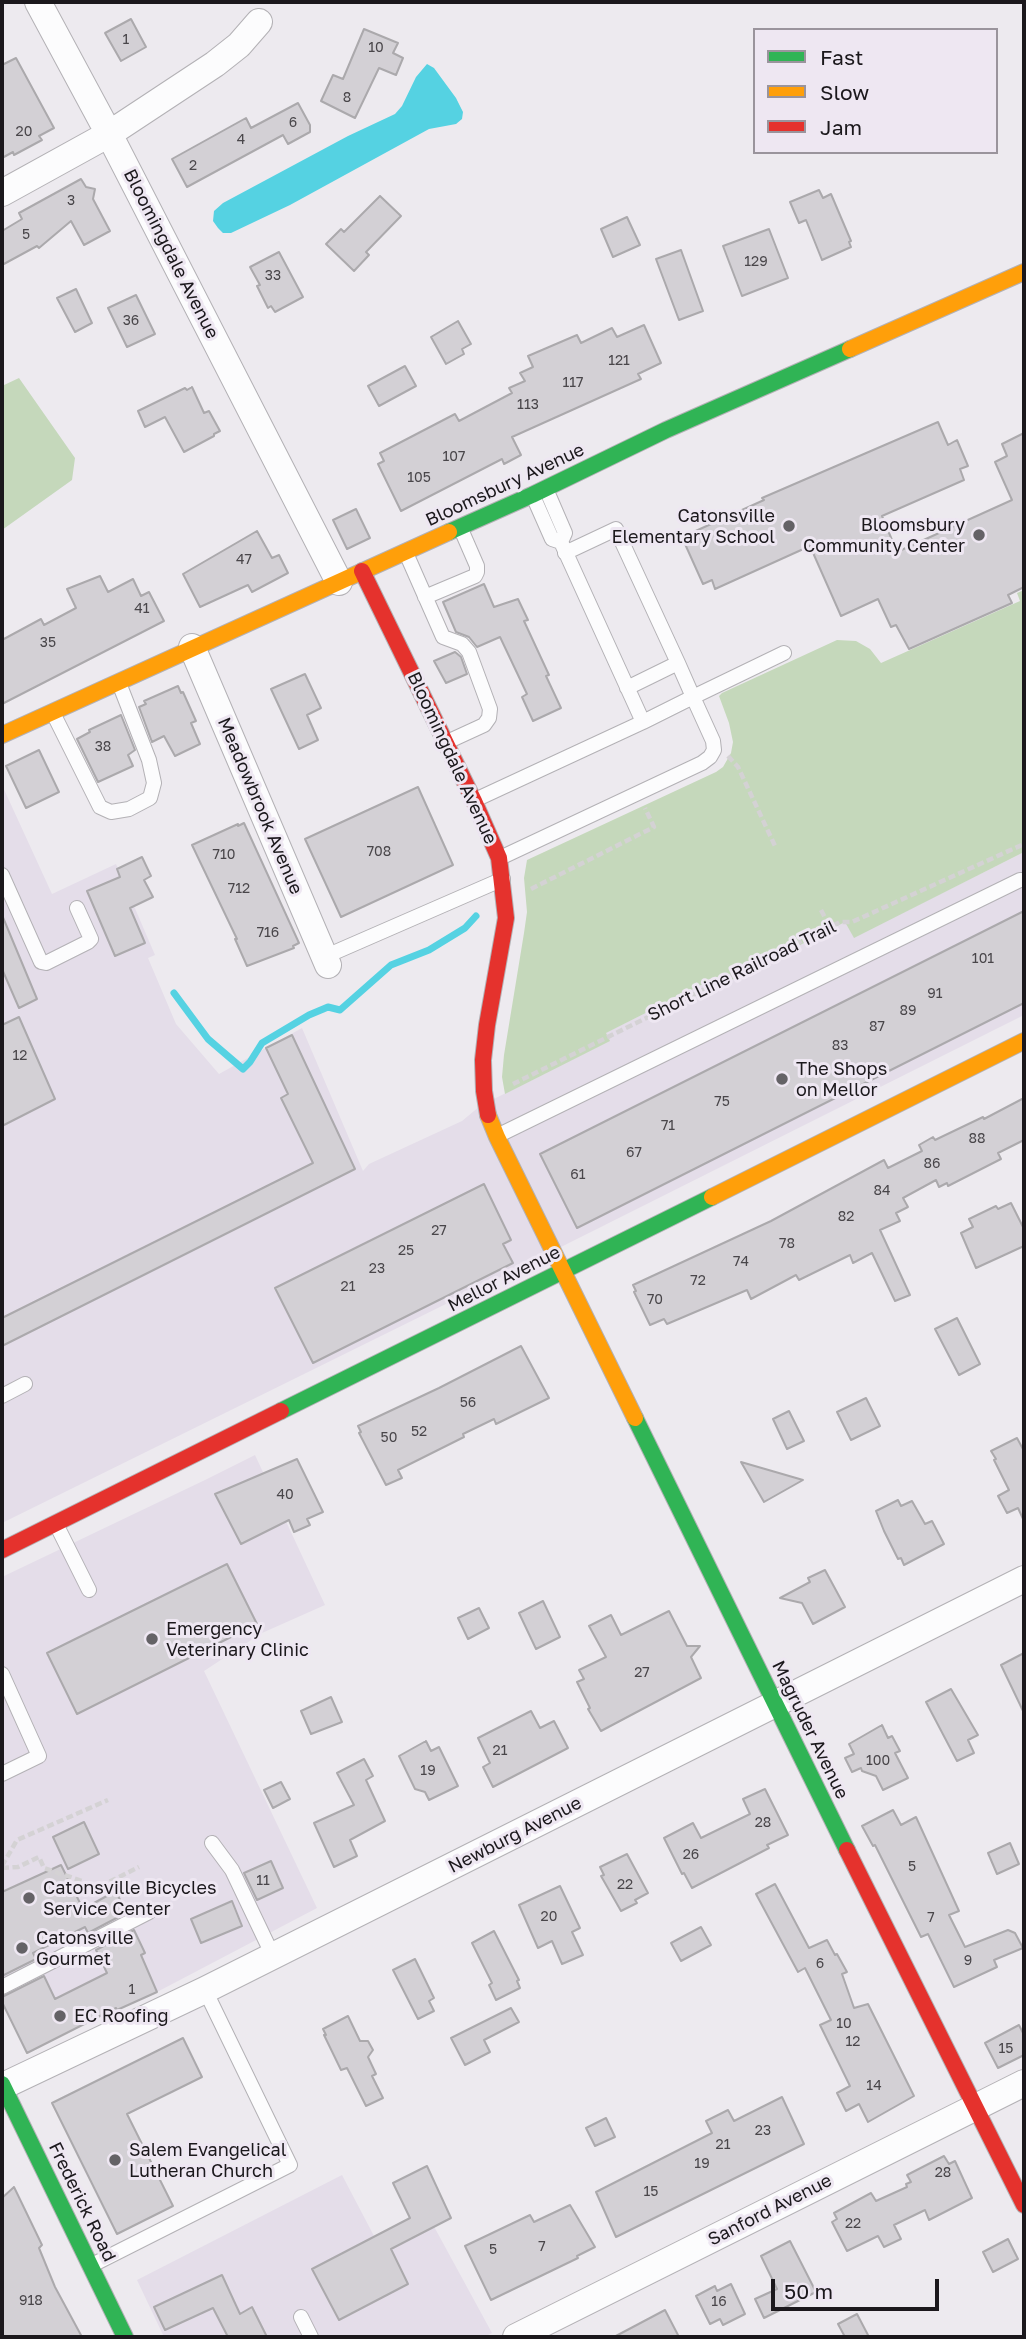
<!DOCTYPE html>
<style>
body{margin:0}
#map{position:relative;width:1026px;height:2339px;overflow:hidden;background:#edeaef;font-family:"Golos Text",sans-serif}
canvas{display:block}
.frame{position:absolute;inset:0;border:4px solid #1b181c;pointer-events:none}
.legend{position:absolute;left:753px;top:28px;width:245px;height:126px;box-sizing:border-box;background:#eee7f2;border:2px solid #9a949c;margin:0;padding:9px 12px;list-style:none;font-size:21px;color:#1b181c}
.legend li{display:flex;align-items:center;gap:14px;height:35px}
.legend b{width:35px;border:2px solid #9a949c}
.scale{position:absolute;left:771px;top:2279px;width:168px;height:32px;box-sizing:border-box;border:4px solid #1b181c;border-top:0;padding-left:9px;font-size:21px;line-height:24px;white-space:nowrap;color:#1b181c;-webkit-text-stroke:5px #eee7f2;paint-order:stroke}
</style>
<div id="map">
<canvas width="1026" height="2339"></canvas>
<div class="frame"></div>
<ul class="legend">
<li><b style="height:9px;background:#30b455"></b>Fast</li>
<li><b style="height:9px;background:#ff9f0a"></b>Slow</li>
<li><b style="height:9px;background:#e5322d"></b>Jam</li>
</ul>
<div class="scale">50 m</div>
</div>
<script>
const c = document.querySelector('canvas').getContext('2d');
c.lineJoin = 'round';
function fill(path, color) { c.fillStyle = color; c.fill(path, 'evenodd'); }
const toPath = rows => new Path2D(rows.map(r => 'M' + r).join(''));
function strokePath(path, color, width, dash) { c.strokeStyle = color; c.lineWidth = width; c.lineCap = dash ? 'butt' : 'round'; c.setLineDash(dash || []); c.stroke(path); }
function write(font, color, halo, rows, align = 'center') {
  c.font = font + ' "Golos Text",sans-serif'; c.lineWidth = 6; c.setLineDash([]); c.textBaseline = 'middle'; c.strokeStyle = halo; c.fillStyle = color; for (const [text, x, y, turn = 0] of rows) {
    c.save(); c.translate(x, y); c.rotate((+turn || 0) * Math.PI / 180); c.textAlign = isNaN(turn) ? turn : align; if (halo) c.strokeText(text, 0, 0); c.fillText(text, 0, 0); c.restore();
  }
}
fill(toPath([
 [2,785,52,894,116,864,155,955,148,958,176,1024,219,1074,302,1028,363,1171,369,1164,462,1121,480,1106,609,1041,605,1033,718,977,722,985,846,921,854,937,1024,852,1024,1015,527,1264,2,1523],
 [255,1455,325,1605,262,1633,204,1671,317,1908,157,1992,110,2011,27,2053,2,2002,2,1577,205,1480],
 [342,2175,374,2236,425,2210,492,2333,484,2337,164,2337,137,2280]
]), '#e4dde9');
fill(toPath([
 [19,378,75,458,72,480,2,530,2,386],
 [1024,590,1024,852,854,938,845,922,722,985,717,977,606,1033,610,1041,505,1094,502,1077,504,1055,524,933,527,912,524,878,527,860,716,772,723,767,731,753,733,742,729,723,719,696,722,693,837,640,856,641,870,649,881,663,1020,601,1017,593]
]), '#c5d8bb');
fill(toPath([
 [427,64,434,68,456,98,463,112,462,119,456,124,429,129,290,205,231,233,223,233,218,228,213,221,214,211,223,203,348,136,395,114,402,106,416,77]
]), '#55d2e2');
strokePath(toPath([
 [174,993,208,1039,243,1069,250,1062,262,1043,309,1015,328,1007,340,1010,391,965,429,950,465,928,476,916]
]), '#55d2e2', 7);
const building = toPath([
 [131,19,146,47,121,61,105,33,131,19],
 [364,29,398,43,393,53,403,58,396,75,379,68,355,118,321,101,333,75,343,79,364,29],
 [16,58,54,128,39,136,42,140,14,155,13,152,2,158,2,65,16,58],
 [298,103,310,125,310,132,288,144,283,135,187,187,172,159,246,118,251,128,298,103],
 [81,179,86,187,95,189,93,199,110,231,84,245,71,221,39,248,37,246,2,265,2,231,22,219,19,213,81,179],
 [819,190,823,198,831,194,851,241,849,242,851,247,822,260,806,220,799,223,790,202,819,190],
 [380,196,401,216,366,252,369,255,354,271,326,244,341,229,344,232,380,196],
 [627,217,640,245,613,257,601,229,627,217],
 [769,229,788,278,742,296,723,246,769,229],
 [681,250,703,311,679,320,656,259,681,250],
 [279,252,303,297,275,312,271,306,268,308,257,286,260,285,250,267,279,252],
 [76,289,92,323,75,332,57,298,76,289],
 [136,295,155,334,127,347,108,308,136,295],
 [458,321,471,344,462,349,464,354,446,364,431,337,458,321],
 [644,325,661,363,638,374,641,379,512,437,521,455,504,464,502,459,401,511,378,464,384,461,380,453,455,414,459,421,512,393,509,388,525,381,520,373,533,367,528,356,577,335,581,343,612,328,617,337,644,325],
 [405,366,416,386,379,406,368,386,405,366],
 [192,387,204,413,209,411,220,431,214,434,214,436,184,452,165,417,145,427,138,411,185,388,187,390,192,387],
 [938,422,948,445,957,440,968,466,960,469,964,480,882,516,897,552,1012,500,995,462,1007,456,1002,444,1024,433,1024,587,1008,595,1012,603,909,649,896,625,891,627,878,599,841,616,810,546,715,589,712,580,703,584,685,544,693,541,689,534,764,500,762,498,938,422],
 [356,509,370,538,347,549,333,520,356,509],
 [257,531,272,558,279,555,288,573,252,592,248,585,200,607,183,574,257,531],
 [100,576,108,592,133,579,141,596,149,592,164,621,2,704,2,640,41,619,44,625,76,608,67,589,100,576],
 [484,584,494,607,518,599,528,620,524,621,549,675,546,676,561,708,533,721,522,697,527,694,500,637,477,647,469,637,456,632,443,602,484,584],
 [455,652,461,657,467,674,446,683,434,661,455,652],
 [305,674,321,708,307,715,318,740,299,749,271,689,305,674],
 [178,686,181,693,183,692,196,721,191,723,200,744,175,756,164,736,152,742,139,707,146,704,144,701,178,686],
 [121,715,135,750,128,755,133,766,98,782,77,739,90,732,89,730,121,715],
 [39,750,59,792,26,808,6,766,39,750],
 [418,787,453,865,341,917,305,839,418,787],
 [244,823,299,943,293,946,294,948,247,966,235,939,237,939,192,845,238,824,238,826,244,823],
 [142,857,151,876,144,880,153,897,130,908,145,943,115,956,87,891,120,877,117,869,142,857],
 [1024,911,1024,1003,577,1228,540,1154,1024,911],
 [2,915,37,999,19,1008,2,969,2,915],
 [19,1017,55,1099,2,1126,2,1025,19,1017],
 [292,1035,355,1169,2,1346,2,1318,313,1163,281,1098,288,1094,266,1048,292,1035],
 [1024,1098,1024,1140,998,1153,1001,1159,948,1186,947,1183,939,1187,936,1180,903,1198,908,1207,896,1213,900,1221,880,1230,910,1295,895,1301,872,1253,853,1263,850,1255,799,1280,796,1275,751,1299,747,1290,667,1324,664,1319,650,1325,634,1292,636,1291,633,1285,771,1221,884,1160,888,1168,922,1151,919,1145,933,1137,935,1140,983,1117,984,1119,1024,1098],
 [484,1184,511,1240,503,1244,513,1263,313,1363,275,1288,484,1184],
 [1011,1203,1024,1229,1024,1246,976,1268,961,1233,973,1227,969,1219,996,1206,998,1209,1011,1203],
 [957,1318,980,1364,959,1375,935,1329,957,1318],
 [521,1346,549,1398,496,1424,494,1419,463,1434,464,1437,398,1470,402,1478,386,1485,359,1433,361,1432,358,1426,439,1388,521,1346],
 [866,1398,880,1426,851,1440,837,1412,866,1398],
 [789,1411,804,1441,787,1449,773,1419,789,1411],
 [1017,1438,1024,1451,1024,1521,1018,1508,1007,1513,998,1496,1009,1490,994,1460,996,1459,991,1451,1017,1438],
 [297,1459,323,1512,307,1519,310,1525,294,1532,289,1520,241,1544,215,1494,297,1459],
 [741,1462,803,1480,764,1502,741,1462],
 [898,1500,901,1506,912,1501,925,1524,932,1521,944,1544,904,1565,901,1558,898,1559,884,1531,876,1511,898,1500],
 [227,1564,257,1624,77,1714,47,1653,227,1564],
 [825,1570,845,1607,813,1624,802,1603,780,1598,810,1582,808,1578,825,1570],
 [543,1601,560,1637,536,1649,519,1613,543,1601],
 [479,1608,489,1628,468,1639,458,1618,479,1608],
 [669,1611,687,1646,700,1646,691,1657,701,1678,601,1731,588,1709,590,1708,577,1682,584,1679,579,1670,606,1657,589,1626,611,1615,621,1635,669,1611],
 [1024,1653,1024,1713,1001,1665,1024,1653],
 [951,1689,978,1735,968,1740,974,1753,957,1761,926,1702,951,1689],
 [331,1697,342,1722,311,1734,301,1711,331,1697],
 [531,1711,540,1728,554,1721,568,1748,493,1787,483,1767,490,1763,478,1738,531,1711],
 [882,1725,888,1738,892,1736,900,1751,895,1753,908,1778,883,1790,876,1776,862,1771,861,1768,852,1772,845,1758,854,1754,849,1744,882,1725],
 [426,1741,431,1751,439,1747,458,1786,429,1800,425,1792,415,1789,399,1756,426,1741],
 [364,1759,373,1776,366,1780,385,1821,350,1840,357,1856,334,1867,314,1823,354,1805,337,1773,364,1759],
 [281,1782,290,1799,273,1808,264,1790,281,1782],
 [765,1789,788,1835,767,1845,769,1848,692,1888,684,1873,682,1874,664,1838,693,1823,701,1838,750,1814,743,1799,765,1789],
 [893,1810,901,1825,916,1817,959,1911,949,1915,965,1947,1008,1930,1015,1933,1023,1948,994,1960,997,1967,954,1987,928,1934,921,1937,875,1845,873,1846,862,1826,893,1810],
 [84,1822,99,1854,68,1869,53,1837,84,1822],
 [1010,1843,1019,1864,997,1874,988,1853,1010,1843],
 [627,1854,648,1893,635,1900,637,1903,621,1911,601,1876,604,1875,600,1867,627,1854],
 [271,1861,283,1888,257,1900,244,1873,271,1861],
 [61,1865,83,1909,116,1891,126,1913,88,1933,85,1927,33,1953,36,1959,2,1976,2,1892,61,1865],
 [775,1884,809,1948,827,1940,835,1955,837,1954,847,1972,842,1974,854,2008,868,2004,914,2096,868,2122,859,2104,846,2111,837,2093,850,2086,820,2025,831,2020,805,1968,798,1972,756,1894,775,1884],
 [560,1886,580,1928,572,1932,583,1955,562,1964,552,1941,538,1948,519,1905,560,1886],
 [232,1901,242,1926,201,1943,191,1919,232,1901],
 [701,1927,711,1945,681,1961,671,1943,701,1927],
 [134,1930,145,1953,141,1955,157,1992,117,2010,116,2008,27,2053,2,2002,2,1997,44,1976,55,1999,107,1973,96,1950,134,1930],
 [494,1931,519,1980,517,1981,520,1988,496,2000,489,1985,492,1983,472,1943,494,1931],
 [415,1959,434,1998,429,2001,434,2011,418,2019,393,1970,415,1959],
 [511,2008,519,2022,484,2040,490,2052,465,2065,451,2038,511,2008],
 [348,2016,360,2041,368,2041,373,2050,368,2057,376,2074,372,2076,383,2098,366,2106,347,2068,341,2070,324,2035,326,2035,323,2029,348,2016],
 [1019,2025,1024,2035,1024,2055,998,2068,985,2043,1019,2025],
 [183,2038,202,2077,127,2114,173,2206,117,2234,52,2103,183,2038],
 [782,2097,804,2144,616,2237,596,2192,712,2133,706,2121,728,2110,734,2121,782,2097],
 [606,2118,615,2137,595,2146,586,2128,606,2118],
 [944,2156,949,2164,955,2161,972,2198,929,2220,925,2210,894,2225,901,2239,884,2247,878,2236,847,2251,832,2222,837,2219,834,2213,871,2193,876,2201,907,2187,906,2184,911,2182,907,2175,944,2156],
 [427,2166,451,2218,391,2249,408,2284,339,2320,312,2269,410,2218,393,2183,427,2166],
 [14,2187,42,2245,39,2248,55,2287,82,2337,2,2337,2,2198,14,2187],
 [570,2205,595,2247,577,2256,578,2258,491,2300,465,2246,530,2215,534,2222,570,2205],
 [1008,2239,1018,2259,993,2272,983,2252,1008,2239],
 [790,2241,816,2292,764,2318,755,2299,777,2289,761,2256,790,2241],
 [222,2275,240,2314,252,2307,267,2337,228,2337,213,2308,165,2330,154,2307,222,2275],
 [731,2284,745,2314,723,2325,720,2319,710,2324,696,2296,715,2286,717,2291,731,2284],
 [665,2310,679,2337,614,2337,665,2310],
 [857,2314,869,2337,845,2337,838,2324,857,2314]
]);
fill(building, '#d3d0d5');
strokePath(building, '#aba9ac', 2);
const lane = toPath([
 [546,489,565,533,561,542],
 [406,553,443,637,462,644,469,652,490,709,489,718,484,725,447,742],
 [565,553,616,529,678,663,693,697,643,722],
 [425,597,475,576,477,572,477,566,460,527],
 [627,688,678,663],
 [53,713,100,807,111,812,129,809,150,798,154,783,149,760,119,683],
 [475,800,643,722,561,542,552,539,533,496],
 [500,858,702,763,710,757,714,750,713,741,693,697,784,653],
 [2,875,41,962,46,963,88,942,91,939,77,908],
 [324,957,503,879],
 [497,1136,1020,880,1024,880],
 [2,1396,25,1384],
 [56,1524,89,1590],
 [2,1674,39,1756,2,1774],
 [212,1843,232,1870,273,1956],
 [2,1987,149,1912],
 [92,2265,290,2165,205,1990],
 [301,2317,311,2337]
]);
const street = toPath([
 [38,2,109,134,339,582],
 [2,193,109,134,215,64,239,45,259,22],
 [192,647,328,965],
 [3,2086,205,1990,1024,1579],
 [516,2337,1024,2083]
]);
const fast = toPath([
 [449,532,532,495,666,430,850,349],
 [281,1411,712,1197],
 [635,1418,847,1850],
 [2,2084,125,2337]
]);
const slow = toPath([
 [850,349,1024,272],
 [2,735,449,532],
 [488,1115,497,1137,635,1418],
 [712,1197,1024,1041]
]);
const jam = toPath([
 [362,571,474,801,499,858,506,918,487,1025,483,1060,484,1091,488,1115],
 [2,1550,281,1411],
 [847,1850,1024,2205]
]);
strokePath(lane, '#b3b1b5', 16);
strokePath(street, '#b3b1b5', 28);
strokePath(fast, '#b3b1b5', 18);
strokePath(slow, '#b3b1b5', 18);
strokePath(jam, '#b3b1b5', 18);
strokePath(toPath([
 [728,756,738,767,776,848],
 [531,889,654,827,645,808],
 [821,910,830,927],
 [513,1084,840,922,852,922,1024,844],
 [2,1866,17,1840,108,1800],
 [2,1868,18,1867,39,1857,44,1868,82,1881,91,1891,139,1867]
]), '#d4d2d4', 4.5, [7, 3.5]);
strokePath(lane, '#fcfcfd', 14);
strokePath(street, '#fcfcfd', 26);
strokePath(fast, '#30b455', 16);
strokePath(slow, '#ff9f0a', 16);
strokePath(jam, '#e5322d', 16);
for (const [x, y, r, color] of [
 [789,526,7,"#646266"],
 [979,535,7,"#646266"],
 [782,1079,7,"#646266"],
 [152,1639,7,"#646266"],
 [29,1898,7,"#646266"],
 [22,1948,7,"#646266"],
 [60,2016,7,"#646266"],
 [115,2160,7,"#646266"]
]) { const dot = new Path2D(); dot.arc(x, y, r, 0, 2 * Math.PI); c.fillStyle = color; c.fill(dot); strokePath(dot, '#eee7f2', 2.5); }
write('14px', '#49464a', null, [
 ["1",126,40],
 ["10",376,48],
 ["8",347,98],
 ["6",293,123],
 ["20",24,132],
 ["4",241,140],
 ["2",193,166],
 ["3",71,201],
 ["5",26,235],
 ["129",756,262],
 ["33",273,276],
 ["36",131,321],
 ["121",619,361],
 ["117",573,383],
 ["113",528,405],
 ["107",454,457],
 ["105",419,478],
 ["47",244,560],
 ["41",142,609],
 ["35",48,643],
 ["38",103,747],
 ["708",379,852],
 ["710",224,855],
 ["712",239,889],
 ["716",268,933],
 ["101",983,959],
 ["91",935,994],
 ["89",908,1011],
 ["87",877,1027],
 ["83",840,1046],
 ["12",20,1056],
 ["75",722,1102],
 ["71",668,1126],
 ["88",977,1139],
 ["67",634,1153],
 ["86",932,1164],
 ["61",578,1175],
 ["84",882,1191],
 ["82",846,1217],
 ["27",439,1231],
 ["78",787,1244],
 ["25",406,1251],
 ["74",741,1262],
 ["23",377,1269],
 ["72",698,1281],
 ["21",348,1287],
 ["70",655,1300],
 ["56",468,1403],
 ["52",419,1432],
 ["50",389,1438],
 ["40",285,1495],
 ["27",642,1673],
 ["21",500,1751],
 ["100",878,1761],
 ["19",428,1771],
 ["28",763,1823],
 ["26",691,1855],
 ["5",912,1867],
 ["11",263,1881],
 ["22",625,1885],
 ["20",549,1917],
 ["7",931,1918],
 ["9",968,1961],
 ["6",820,1964],
 ["1",132,1990],
 ["10",844,2024],
 ["12",853,2042],
 ["15",1006,2049],
 ["14",874,2086],
 ["23",763,2131],
 ["21",723,2145],
 ["19",702,2164],
 ["28",943,2173],
 ["15",651,2192],
 ["22",853,2224],
 ["7",542,2247],
 ["5",493,2250],
 ["918",31,2301],
 ["16",719,2302]
]);
write('18px', '#1b181c', '#eee7f2', [
 ["Bloomingdale Avenue",171,254,63],
 ["Bloomsbury Avenue",505,485,-25],
 ["Bloomingdale Avenue",452,758,65],
 ["Meadowbrook Avenue",260,806,67],
 ["Short Line Railroad Trail",742,971,-26],
 ["Mellor Avenue",504,1279,-27],
 ["Magruder Avenue",810,1730,64],
 ["Newburg Avenue",515,1835,-27],
 ["Frederick Road",82,2202,64],
 ["Sanford Avenue",770,2210,-27]
]);
write('18px', '#1b181c', '#eee7f2', [
 ["Catonsville",775,516,"right"],
 ["Elementary School",775,537,"right"],
 ["Bloomsbury",965,525,"right"],
 ["Community Center",965,546,"right"],
 ["The Shops",796,1069],
 ["on Mellor",796,1090],
 ["Emergency",166,1629],
 ["Veterinary Clinic",166,1650],
 ["Catonsville Bicycles",43,1888],
 ["Service Center",43,1909],
 ["Catonsville",36,1938],
 ["Gourmet",36,1959],
 ["EC Roofing",74,2016],
 ["Salem Evangelical",129,2150],
 ["Lutheran Church",129,2171]
], 'left');
</script>
